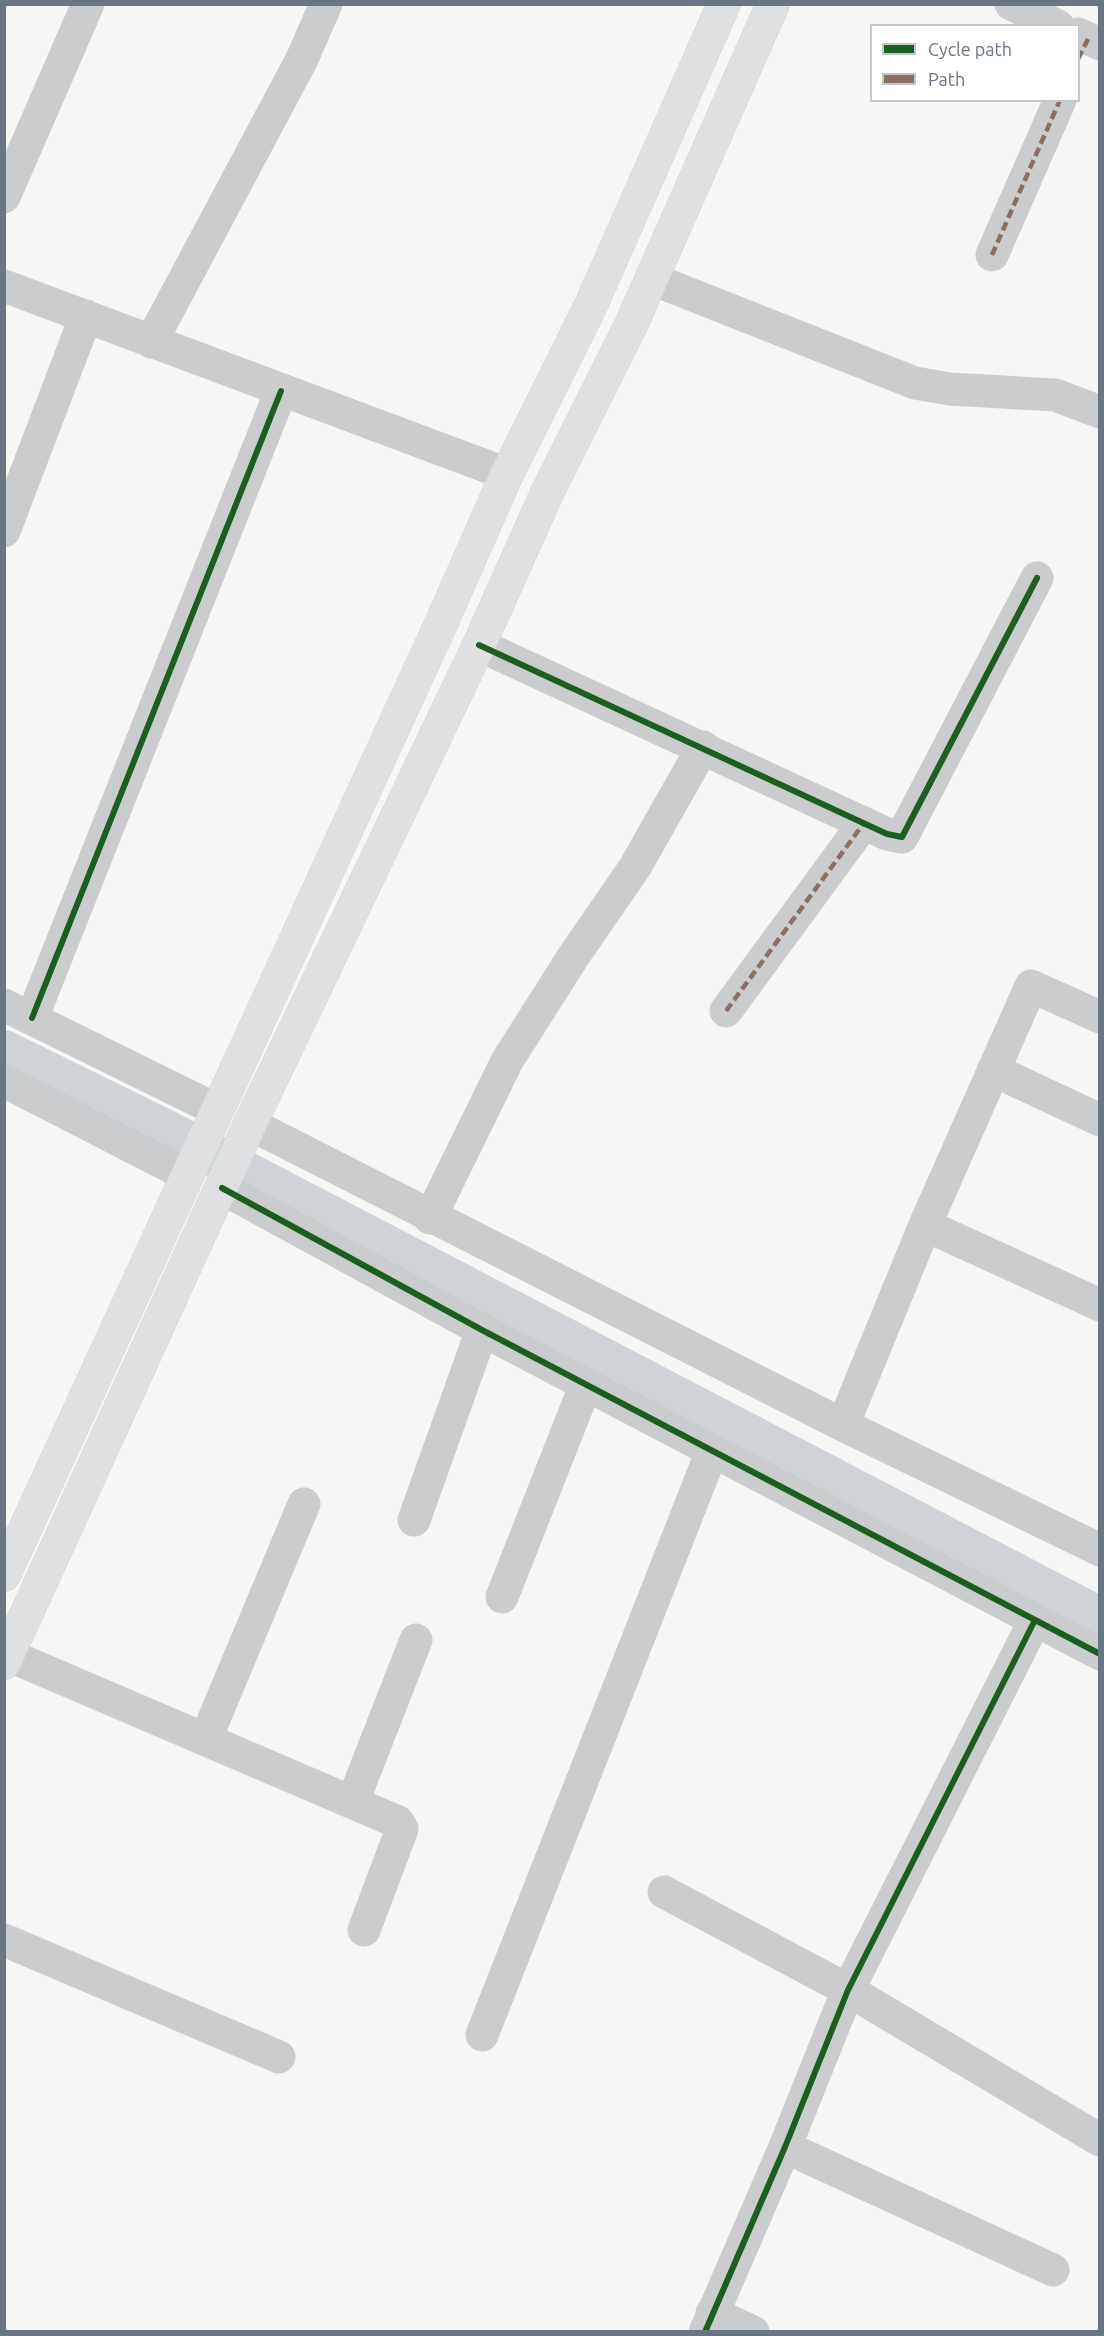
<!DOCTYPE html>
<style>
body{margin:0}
#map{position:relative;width:1104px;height:2336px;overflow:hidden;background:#f6f6f5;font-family:Ubuntu,sans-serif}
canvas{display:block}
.frame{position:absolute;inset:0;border:6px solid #687583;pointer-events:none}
.legend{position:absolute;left:870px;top:24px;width:210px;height:78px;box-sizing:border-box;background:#fff;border:2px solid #c3c8cd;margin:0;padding:8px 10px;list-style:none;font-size:18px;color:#687583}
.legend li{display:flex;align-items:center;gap:12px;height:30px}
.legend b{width:30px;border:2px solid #c3c8cd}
</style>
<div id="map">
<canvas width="1104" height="2336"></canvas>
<div class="frame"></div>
<ul class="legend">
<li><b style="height:8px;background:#1b5e20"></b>Cycle path</li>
<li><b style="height:8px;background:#8d6e63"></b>Path</li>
</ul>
</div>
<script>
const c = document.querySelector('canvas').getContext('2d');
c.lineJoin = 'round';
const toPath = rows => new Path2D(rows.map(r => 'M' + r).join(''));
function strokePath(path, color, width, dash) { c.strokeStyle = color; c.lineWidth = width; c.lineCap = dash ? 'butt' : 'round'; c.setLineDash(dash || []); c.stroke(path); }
strokePath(toPath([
 [4,1051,165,1130,1100,1618]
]), '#cdd3d7', 42);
const primary = toPath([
 [4,1575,440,626,507,474,591,305,724,4],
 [4,1663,250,1124,479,645,547,493,631,325,773,4]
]);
strokePath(primary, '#d3d4d4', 34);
strokePath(toPath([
 [1011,4,1058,26],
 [1078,34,1100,44],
 [4,197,88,4],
 [992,255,1060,100],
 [652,279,915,383,950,389,1055,395,1100,412],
 [4,286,507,474],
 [151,342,302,59,326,4],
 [4,531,86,316],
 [479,645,887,834,902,837,1037,578],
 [4,1005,217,1110],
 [726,1011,864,823],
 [32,1018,281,391],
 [993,1070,1100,1120],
 [4,1081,187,1175],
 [250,1124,843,1425,1100,1550],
 [222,1188,482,1330,1100,1654],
 [430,1218,507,1061,573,957,635,867,703,747],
 [925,1225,1100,1305],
 [843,1425,925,1225,1031,986,1100,1017],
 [414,1520,482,1330],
 [502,1597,586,1384],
 [8,1655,398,1822,402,1829,364,1930],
 [206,1738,304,1504],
 [353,1801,416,1640],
 [664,1892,848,1990,1100,2140],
 [4,1940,279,2057],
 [482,2035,712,1451],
 [785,2147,1053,2270],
 [712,2313,753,2332],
 [705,2332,785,2147,848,1990,1035,1620]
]), '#cbcccd', 33);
strokePath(primary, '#dfe0e1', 33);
strokePath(toPath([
 [1078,59,1088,39],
 [992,255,1060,100],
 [726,1011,864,823]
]), '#8d6e63', 4.5, [9, 4.5]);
strokePath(toPath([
 [479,645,887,834,902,837,1037,578],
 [32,1018,281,391],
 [222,1188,482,1330,1100,1654],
 [705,2332,785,2147,848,1990,1035,1620]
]), '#1b5e20', 6);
</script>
